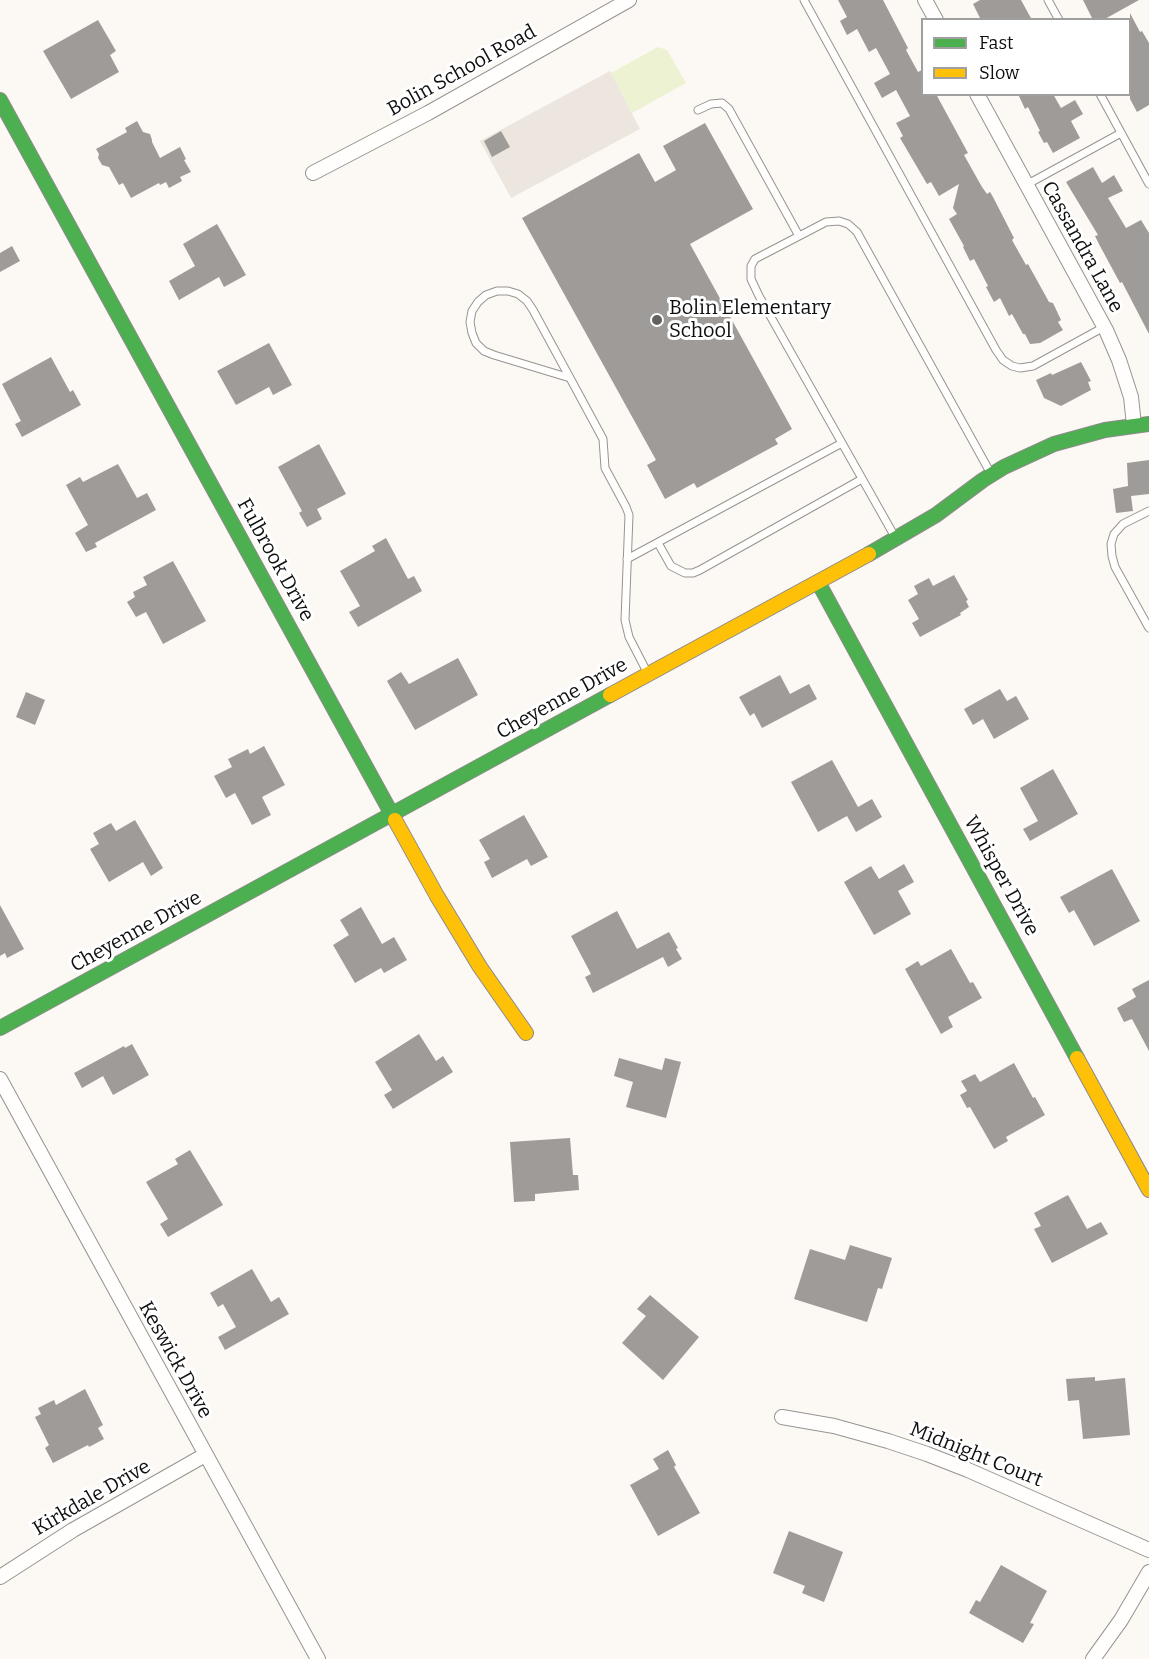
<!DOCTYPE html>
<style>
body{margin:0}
#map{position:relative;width:1149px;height:1659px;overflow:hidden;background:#fcf8f4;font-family:Bitter,serif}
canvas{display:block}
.legend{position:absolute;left:921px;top:18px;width:210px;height:78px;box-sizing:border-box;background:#fff;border:2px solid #9f9f9f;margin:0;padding:8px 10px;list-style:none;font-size:18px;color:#0f0f0f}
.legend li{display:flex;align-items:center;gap:12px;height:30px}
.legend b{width:30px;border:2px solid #9f9f9f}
</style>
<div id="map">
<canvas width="1149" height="1659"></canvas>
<ul class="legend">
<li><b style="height:8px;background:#4caf50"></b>Fast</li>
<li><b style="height:8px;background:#ffc107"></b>Slow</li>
</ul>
</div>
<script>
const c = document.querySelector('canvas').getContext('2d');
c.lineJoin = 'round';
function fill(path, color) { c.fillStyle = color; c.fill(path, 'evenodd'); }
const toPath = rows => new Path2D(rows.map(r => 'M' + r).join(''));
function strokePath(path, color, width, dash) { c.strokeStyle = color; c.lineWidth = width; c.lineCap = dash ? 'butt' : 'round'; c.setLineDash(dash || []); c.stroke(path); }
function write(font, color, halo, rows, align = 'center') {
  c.font = font + ' Bitter,serif'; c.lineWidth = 6; c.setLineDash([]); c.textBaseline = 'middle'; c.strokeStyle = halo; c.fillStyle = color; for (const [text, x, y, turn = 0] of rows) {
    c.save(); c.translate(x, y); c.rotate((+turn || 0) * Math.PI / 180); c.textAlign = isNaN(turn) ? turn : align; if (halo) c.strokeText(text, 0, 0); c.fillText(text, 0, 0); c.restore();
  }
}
fill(toPath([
 [658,47,667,50,686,83,632,113,611,73]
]), '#edf2d2');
fill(toPath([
 [610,71,640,129,511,198,480,141]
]), '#ece6df');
fill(toPath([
 [838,0,883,0,908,48,906,50,918,72,922,70,922,94,936,94,968,153,964,155,982,187,987,194,990,192,993,197,1014,238,1012,240,1026,265,1028,264,1049,302,1053,303,1061,320,1058,322,1063,330,1040,343,1030,344,1025,334,1023,334,1012,314,1009,316,1000,298,994,302,986,287,988,286,974,259,970,261,963,247,964,246,949,219,957,214,953,208,959,184,939,196,931,182,927,184,900,138,903,136,896,123,910,116,896,90,882,98,874,83,890,74,876,48,869,52,857,29,847,35,840,21,847,17],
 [980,0,1021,0,1032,20,981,20,973,4],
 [1083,0,1139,0,1103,20,1093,20],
 [1130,13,1140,32,1142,31,1149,43,1149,105,1137,112,1130,99],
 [98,20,116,51,110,55,119,72,71,99,43,51],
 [1018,94,1053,94,1061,108,1075,100,1083,114,1071,121,1080,138,1053,153,1047,142,1044,143,1038,132,1040,131,1028,107,1025,109],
 [137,121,143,132,150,134,152,140,152,142,160,158,180,147,186,159,184,160,191,172,180,177,182,181,169,188,166,182,160,185,159,183,131,198,123,183,119,185,109,167,102,165,98,158,99,154,96,149,127,132,125,128],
 [705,123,753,209,690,244,792,429,775,439,778,444,697,488,694,483,665,499,647,465,656,460,522,218,639,153,655,182,676,170,663,146],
 [501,131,510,147,492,157,484,141],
 [1093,167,1102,183,1114,175,1123,191,1108,198,1126,228,1141,220,1149,233,1149,334,1122,282,1120,283,1100,246,1095,236,1098,235,1066,182],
 [217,224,246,275,224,287,219,277,179,300,169,281,195,266,183,244],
 [12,246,20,261,0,272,0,253],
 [269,343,292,385,273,395,269,387,236,405,217,371],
 [51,357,70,392,73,390,81,405,22,437,15,424,21,421,2,384],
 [1081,362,1091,381,1088,382,1091,390,1061,406,1044,398,1036,380,1051,373,1052,375],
 [319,444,346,494,317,509,322,519,307,527,299,513,302,511,278,467],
 [1149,460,1149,494,1131,496,1133,511,1116,513,1113,489,1128,486,1127,463],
 [118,464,137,498,147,493,156,510,95,543,97,547,86,552,75,533,88,525,66,485,80,477,83,482],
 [386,538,408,579,414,576,422,591,358,627,349,612,360,606,340,571,375,551,372,546],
 [173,561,206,621,163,644,146,612,136,617,127,602,135,597,133,592,147,585,143,577],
 [954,575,968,600,966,601,969,607,960,613,961,615,920,637,912,623,919,619,908,600,918,594,914,586,929,578,933,586],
 [458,658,478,695,415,730,387,681,401,672,409,684],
 [780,675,790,694,809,684,817,699,762,728,754,713,750,716,739,697],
 [1000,689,1007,701,1016,696,1029,719,994,739,983,719,973,725,964,709],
 [26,692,45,700,35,725,16,717],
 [264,746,285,785,262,797,271,815,252,825,235,793,226,798,214,776,232,767,228,759,248,749,250,754],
 [832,760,858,807,872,799,882,817,856,832,847,816,818,832,791,782],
 [1053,769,1078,814,1030,841,1023,829,1038,821,1020,788],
 [524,815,548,857,531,866,527,859,492,878,484,862,490,859,479,840],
 [135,820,163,868,151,876,143,862,109,882,90,849,99,844,93,833,111,823,116,831],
 [904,864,914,882,898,891,911,914,874,935,844,882,871,866,879,879],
 [1112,869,1140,921,1094,946,1074,910,1069,913,1060,897],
 [0,905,24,949,7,958,5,953,0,956],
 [361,907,382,944,394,937,407,960,384,973,381,968,355,983,333,945,349,935,340,920],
 [617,911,637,949,669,932,678,948,676,949,682,959,668,967,663,957,593,993,585,977,591,974,571,936],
 [951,949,970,983,973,982,982,998,948,1017,953,1027,941,1034,905,969,918,961,921,966],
 [1149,980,1149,1051,1132,1019,1124,1022,1117,1008,1136,997,1132,989],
 [419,1034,436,1061,443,1056,453,1072,393,1109,384,1095,392,1090,375,1062],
 [132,1044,149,1075,113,1095,103,1076,82,1088,74,1073,124,1046,125,1048],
 [619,1058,662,1070,665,1058,681,1062,666,1118,626,1107,633,1082,614,1076],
 [1014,1063,1033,1098,1035,1097,1045,1115,1006,1137,1008,1141,994,1149,970,1107,967,1108,960,1095,967,1091,961,1081,975,1074,980,1082],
 [570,1138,573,1175,578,1175,579,1190,535,1194,535,1201,514,1202,510,1142],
 [190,1150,223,1205,168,1237,160,1224,168,1219,146,1182,178,1164,175,1159],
 [1068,1195,1087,1229,1101,1222,1108,1234,1052,1263,1034,1229,1041,1226,1034,1213],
 [850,1245,892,1258,882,1289,878,1288,867,1322,794,1299,810,1249,845,1260],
 [252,1269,271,1302,279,1297,289,1314,225,1350,218,1337,236,1327,223,1304,218,1307,210,1293],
 [650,1295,699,1337,663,1380,622,1343,646,1316,637,1309],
 [1095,1377,1095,1381,1125,1378,1130,1435,1083,1439,1079,1400,1068,1401,1066,1379],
 [85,1389,103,1425,98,1428,104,1439,89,1447,88,1445,53,1463,45,1448,49,1445,35,1417,41,1414,38,1408,54,1400,56,1405],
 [668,1450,676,1465,674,1467,700,1513,658,1536,630,1485,659,1469,653,1459],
 [789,1531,843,1552,824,1602,802,1593,805,1586,773,1573],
 [1001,1565,1047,1591,1030,1623,1034,1624,1023,1643,969,1613,976,1600,980,1602]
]), '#9f9b99');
const lane = toPath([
 [804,0,996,350,1003,360,1012,366,1020,368,1033,366,1104,327],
 [1048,0,1059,20],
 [1100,94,1149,184],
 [698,110,711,104,722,103,729,109,799,236],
 [1026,185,1121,133],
 [570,378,494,355,484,351,476,343,472,333,470,322,472,311,478,302,486,295,497,291,508,291,518,294,527,301,533,310,570,378,603,439,605,468,626,507,629,515,625,620,629,637,647,672],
 [1149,511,1123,524,1114,534,1111,544,1112,556,1115,567,1149,628],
 [895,537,759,296,751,279,751,266,755,259,826,222,839,221,848,224,857,232,990,472],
 [658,543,671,566,685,573,693,573,700,570,862,479],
 [627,559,842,443]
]);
const street = toPath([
 [925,0,936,20],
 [977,94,1106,330,1119,360,1131,397,1134,425],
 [313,173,428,113,629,0],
 [0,1079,318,1659],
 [782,1417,834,1426,888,1441,927,1454,968,1470,1149,1550],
 [0,1577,73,1530,205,1455],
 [1093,1659,1121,1620,1149,1572]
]);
const fast = toPath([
 [0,100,395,820],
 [869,554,936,515,983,480,1004,467,1054,444,1105,430,1149,424],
 [818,582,1077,1058],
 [0,1028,610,695]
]);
const slow = toPath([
 [610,695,869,554],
 [395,820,437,896,480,967,526,1033],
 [1077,1058,1149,1190]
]);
strokePath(lane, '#969492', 9);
strokePath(street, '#969492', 16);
strokePath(fast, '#8c8b89', 16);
strokePath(slow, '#8c8b89', 16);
strokePath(lane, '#fffefd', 7);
strokePath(street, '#fffefd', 14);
strokePath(fast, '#4caf50', 14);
strokePath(slow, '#ffc107', 14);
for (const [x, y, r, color] of [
 [657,320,6,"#62615f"]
]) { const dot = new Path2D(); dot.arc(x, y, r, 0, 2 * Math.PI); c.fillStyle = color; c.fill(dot); strokePath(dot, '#fff', 2); }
write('20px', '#0f0f0f', '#fff', [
 ["Bolin School Road",462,71,-29],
 ["Cassandra Lane",1082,247,61],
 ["Fulbrook Drive",275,560,61],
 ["Cheyenne Drive",562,699,-29],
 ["Whisper Drive",1001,876,61],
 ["Cheyenne Drive",136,932,-29],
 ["Keswick Drive",175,1360,61],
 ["Midnight Court",976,1455,22],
 ["Kirkdale Drive",92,1498,-30]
]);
write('20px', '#0f0f0f', '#fff', [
 ["Bolin Elementary",669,308],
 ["School",669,331]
], 'left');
</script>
